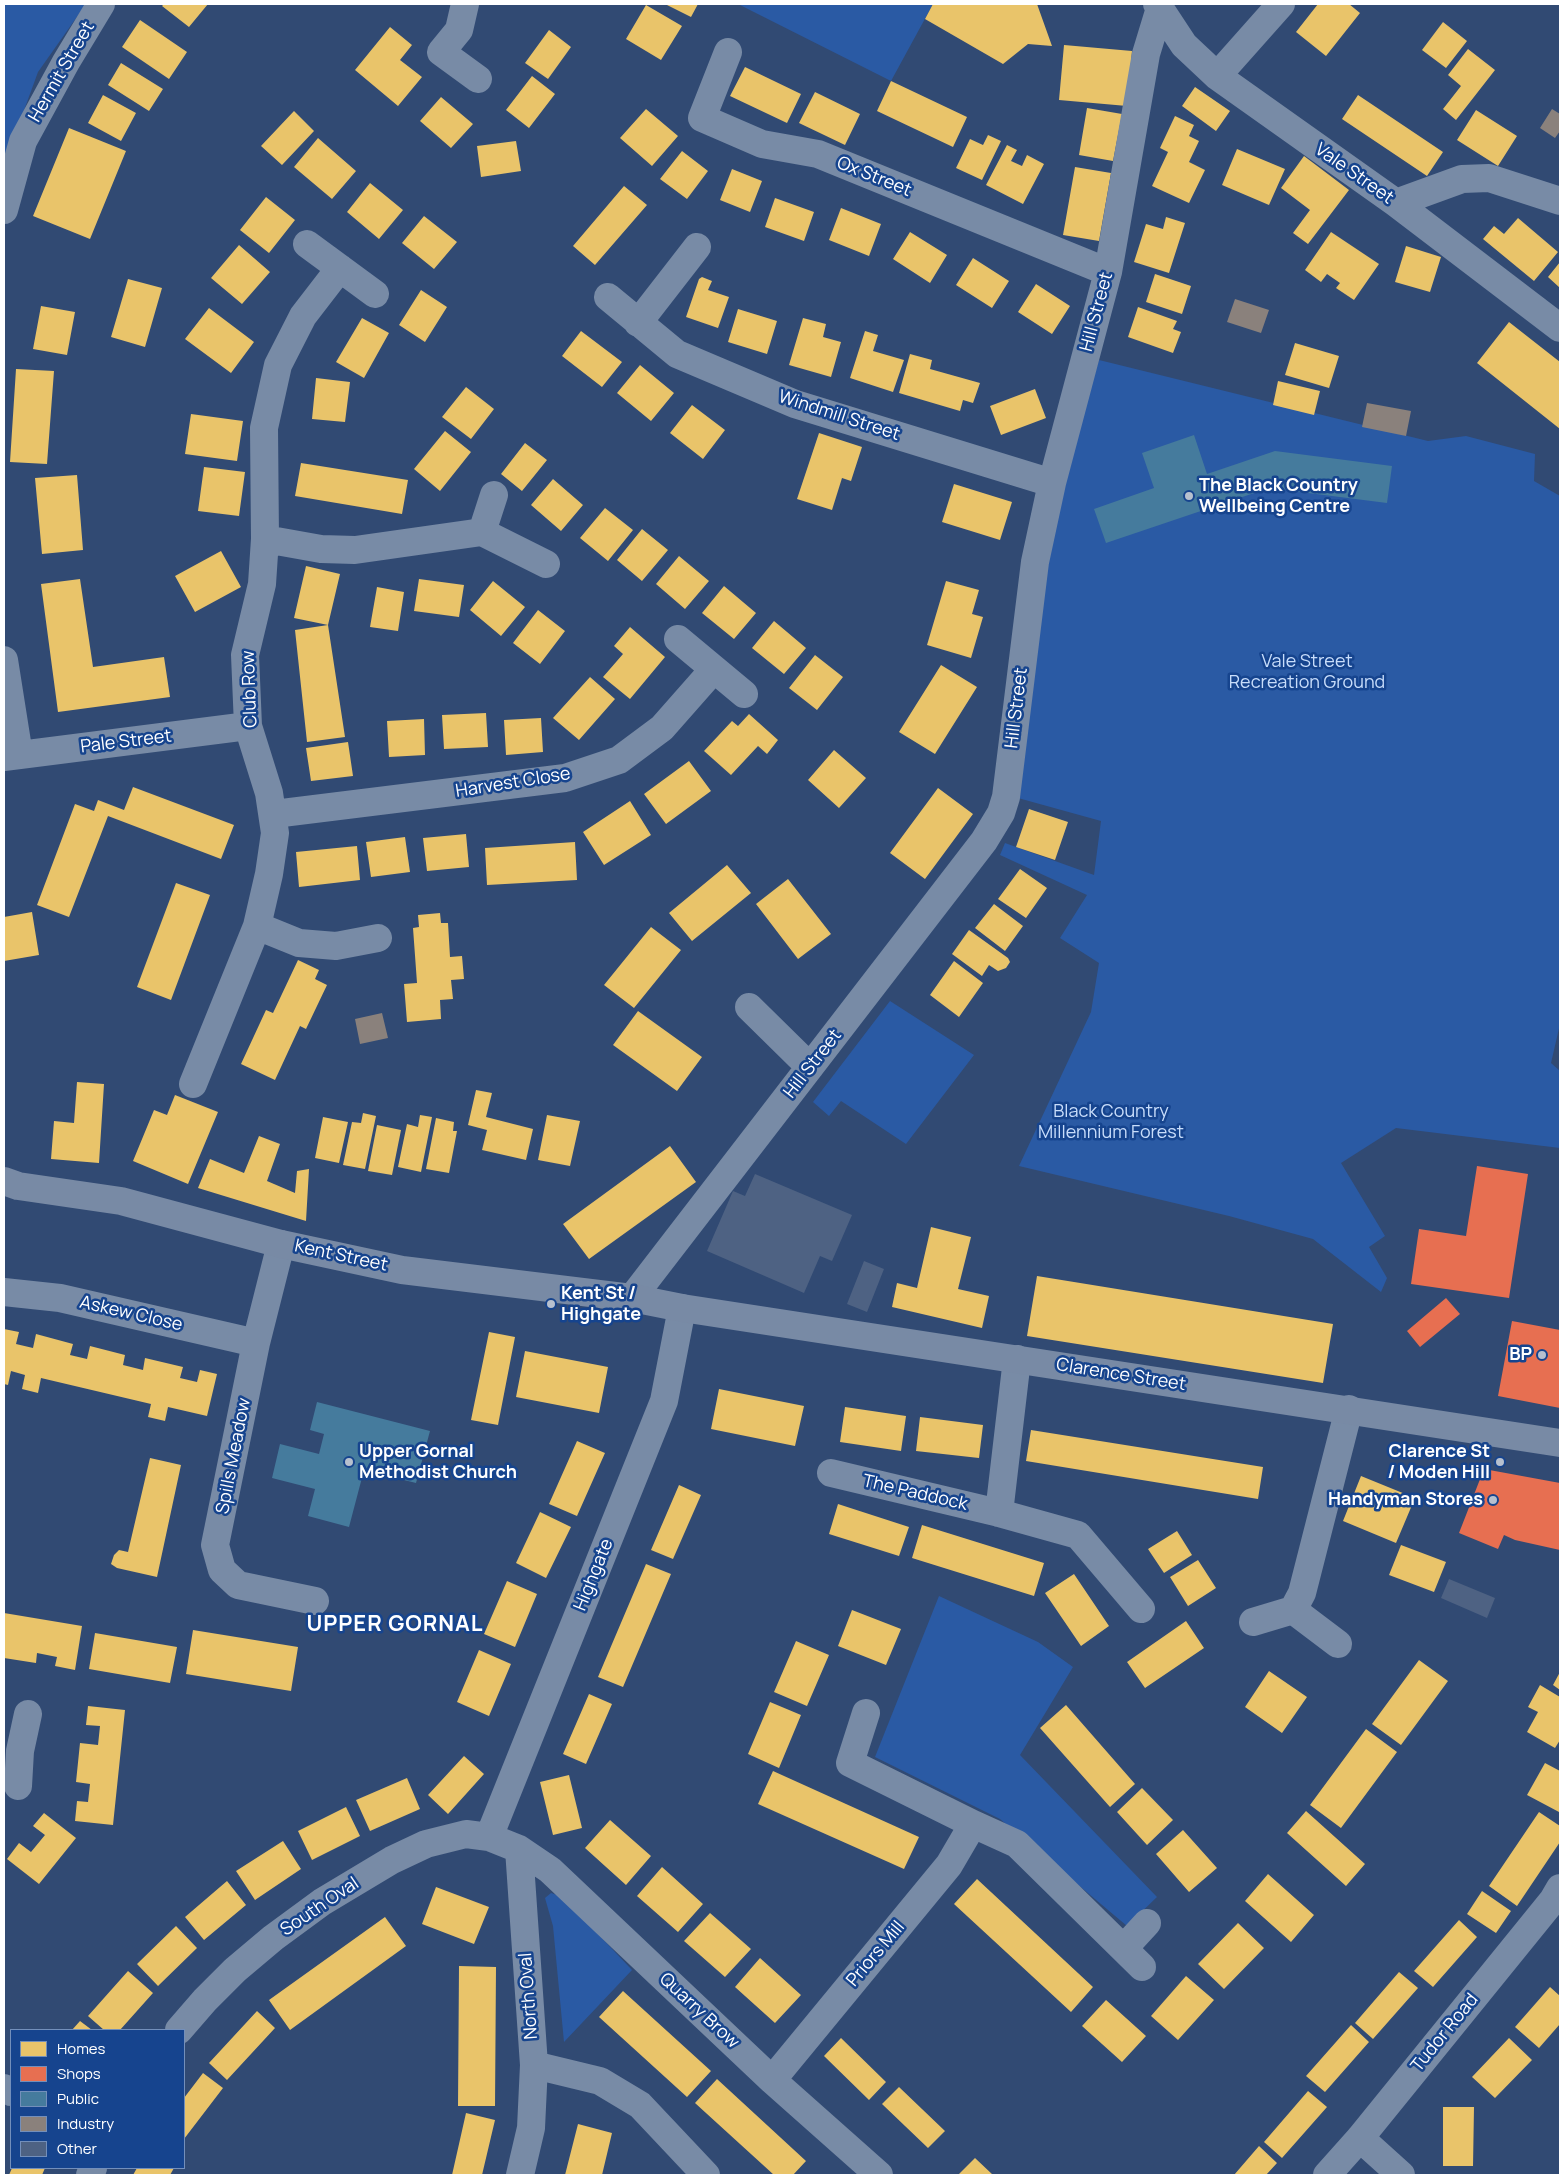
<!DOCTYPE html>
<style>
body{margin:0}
#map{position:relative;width:1564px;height:2179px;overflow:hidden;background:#314a73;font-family:Manrope,sans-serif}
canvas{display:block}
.frame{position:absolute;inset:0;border:5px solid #fff;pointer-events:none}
.legend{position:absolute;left:10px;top:2029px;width:175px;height:140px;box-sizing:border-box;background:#16448e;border:1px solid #738fbb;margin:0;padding:6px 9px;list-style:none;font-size:15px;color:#fff}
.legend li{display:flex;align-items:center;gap:10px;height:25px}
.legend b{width:25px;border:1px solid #738fbb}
</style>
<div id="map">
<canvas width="1564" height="2179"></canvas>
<div class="frame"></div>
<ul class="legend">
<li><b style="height:14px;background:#e9c46a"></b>Homes</li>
<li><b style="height:14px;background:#e76f51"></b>Shops</li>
<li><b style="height:14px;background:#457b9d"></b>Public</li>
<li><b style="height:14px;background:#8a817c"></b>Industry</li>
<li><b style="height:14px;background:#4e6283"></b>Other</li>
</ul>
</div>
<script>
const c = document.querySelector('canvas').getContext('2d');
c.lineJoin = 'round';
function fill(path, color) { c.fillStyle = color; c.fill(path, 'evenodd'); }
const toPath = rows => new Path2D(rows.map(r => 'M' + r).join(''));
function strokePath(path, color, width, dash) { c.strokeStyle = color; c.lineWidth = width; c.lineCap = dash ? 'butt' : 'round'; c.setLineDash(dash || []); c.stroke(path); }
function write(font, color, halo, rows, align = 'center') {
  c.font = font + ' Manrope,sans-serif'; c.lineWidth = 5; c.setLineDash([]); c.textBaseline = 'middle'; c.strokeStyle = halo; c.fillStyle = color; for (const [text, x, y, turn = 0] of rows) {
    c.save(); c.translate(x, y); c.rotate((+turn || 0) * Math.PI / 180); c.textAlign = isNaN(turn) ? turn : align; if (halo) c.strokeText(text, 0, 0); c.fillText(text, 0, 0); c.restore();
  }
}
fill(toPath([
 [4,4,86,4,38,72,4,165],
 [738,4,933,4,891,81],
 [1099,360,1428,441,1466,436,1535,454,1534,481,1560,496,1560,1024,1551,1063,1560,1071,1560,1148,1396,1128,1341,1163,1385,1236,1369,1247,1387,1278,1381,1292,1313,1239,1229,1216,1019,1166,1091,1012,1099,963,1060,938,1087,895,1000,855,1005,843,1094,875,1101,821,1018,798,1052,514],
 [890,1001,974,1055,906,1144,841,1101,829,1116,813,1102],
 [939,1596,1038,1642,1073,1667,1020,1755,1157,1897,1127,1926,1000,1819,875,1757],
 [551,1893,563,1897,632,1970,564,2042,553,1926,545,1898]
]), '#2a5aa4');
fill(toPath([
 [164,4,208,4,189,27,162,6],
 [665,4,698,4,691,17],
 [933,4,1037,4,1052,46,1028,44,1003,64,925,19],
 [1318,4,1349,4,1360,13,1326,56,1296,32],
 [646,5,682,26,661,60,626,39],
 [140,20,187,52,169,79,122,47],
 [1443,22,1467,41,1446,68,1422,50],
 [390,27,412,45,400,60,422,77,398,106,355,70],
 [549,30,571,47,548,79,525,63],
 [1064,45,1132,51,1127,106,1059,100],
 [1468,49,1495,70,1456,120,1443,109,1461,86,1448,75],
 [121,63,163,89,149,111,108,85],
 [745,67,801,94,787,123,730,96],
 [532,76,555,94,529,128,506,110],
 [891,81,967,117,953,147,877,111],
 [1195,87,1230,111,1216,131,1182,106],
 [815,92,860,114,845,145,799,123],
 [103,95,136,113,121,141,88,123],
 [1358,95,1443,152,1427,176,1342,119],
 [441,97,473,124,451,148,420,121],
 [1087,108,1122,114,1113,161,1079,155],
 [646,109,678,136,652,166,620,138],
 [1476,110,1517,136,1498,166,1457,140],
 [294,111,314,131,282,165,261,146],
 [1175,116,1194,125,1189,136,1199,141,1189,162,1205,170,1189,203,1152,186,1168,152,1160,148],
 [69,128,126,151,90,239,33,216],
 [988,135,1001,141,982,180,956,168,970,139,983,145],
 [318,138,356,171,332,199,294,167],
 [516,141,521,171,481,177,477,146],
 [1007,145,1017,150,1011,161,1022,166,1027,155,1044,164,1023,204,986,185],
 [1237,149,1285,169,1269,205,1222,185],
 [682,151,708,171,687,199,660,179],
 [1304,156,1349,190,1308,244,1293,233,1310,210,1281,188],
 [1075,167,1111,173,1099,241,1063,235],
 [732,169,762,181,750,212,720,200],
 [370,183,403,210,379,239,347,212],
 [624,186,647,205,595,265,573,246],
 [266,197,295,220,269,253,240,230],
 [775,198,814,212,804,241,765,227],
 [841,208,881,224,869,256,829,240],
 [424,216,457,242,434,269,402,243],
 [1166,217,1185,223,1169,273,1134,262,1146,224,1163,229],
 [1518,218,1558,252,1534,281,1483,239,1494,226,1504,234],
 [910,232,947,255,930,283,893,259],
 [1331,232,1379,264,1354,300,1336,288,1340,283,1327,274,1321,282,1305,270],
 [239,245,270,272,242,304,211,278],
 [1406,246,1441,257,1430,292,1395,282],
 [973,258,1009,281,992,308,956,285],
 [1560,262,1560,288,1548,277],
 [1155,274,1191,286,1182,314,1146,302],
 [702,277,712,281,708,290,729,297,718,328,686,317,699,279],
 [128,279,162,288,145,347,111,337],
 [1036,284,1070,306,1052,334,1018,312],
 [421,290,447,307,425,342,399,325],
 [41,306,75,312,67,355,33,349],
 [1138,307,1177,321,1173,329,1181,332,1173,353,1128,337],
 [209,308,254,342,231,373,185,339],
 [738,309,777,321,767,354,728,342],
 [362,318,389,333,364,378,336,362],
 [803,318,826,324,823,337,841,342,831,377,789,365],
 [1509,322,1560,362,1560,429,1477,363],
 [581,331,622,362,602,387,562,356],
 [865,331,878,335,873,351,904,360,893,392,850,378],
 [1295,343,1339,356,1329,388,1285,375],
 [910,354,932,360,930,369,980,383,973,403,963,400,960,411,899,393],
 [640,365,674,393,651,421,617,393],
 [16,369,54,371,47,464,10,462],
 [316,378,350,382,345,422,312,419],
 [1278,381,1320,391,1314,415,1273,405],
 [466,387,494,409,471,439,442,417],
 [1035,389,1046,418,1001,435,990,406],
 [692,405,725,430,703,459,670,433],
 [191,414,243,421,237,461,185,454],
 [445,431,471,452,440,491,414,469],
 [819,433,862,447,851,481,842,478,832,510,797,499],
 [525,443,547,460,522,491,501,474],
 [301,463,408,480,402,514,295,496],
 [204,467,245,472,239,516,198,511],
 [77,475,83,550,42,554,35,478],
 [553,479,583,505,561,531,531,505],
 [954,484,1012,502,1000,540,942,522],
 [605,508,633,530,608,561,580,538],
 [642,529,668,550,642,581,617,560],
 [221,551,241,587,195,612,175,576],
 [679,556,709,581,685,609,656,584],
 [306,566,340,574,328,625,345,737,307,742,295,630,328,625,294,618],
 [80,579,93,667,164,657,170,697,58,712,41,584],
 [419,579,464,585,459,617,414,611],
 [493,581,525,607,501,636,470,610],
 [946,581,979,590,972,614,983,617,971,658,927,645],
 [724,586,756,613,734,639,702,613],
 [377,587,404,592,398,631,370,627],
 [538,610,565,631,540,664,513,643],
 [774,621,806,648,784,674,752,648],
 [630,627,665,657,630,699,603,677,623,654,614,646],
 [815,655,843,677,817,710,789,688],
 [941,665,977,687,935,754,899,732],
 [590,677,615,699,579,740,553,718],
 [486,713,488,747,444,749,442,715],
 [749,714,778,740,767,754,758,746,731,775,704,751,732,721,738,726],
 [541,718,543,752,506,755,504,720],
 [424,719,425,755,389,757,387,721],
 [348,742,353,776,311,781,306,748],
 [834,750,866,778,839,808,808,780],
 [689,761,711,791,666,824,644,794],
 [133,787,234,825,221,859,108,816,69,917,37,905,75,804,94,811,98,800,124,810],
 [938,788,973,814,925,879,890,853],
 [630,801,651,835,604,865,583,832],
 [1029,809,1068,822,1055,860,1016,847],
 [466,834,469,867,427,871,423,838],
 [405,837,410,872,371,877,366,842],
 [575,842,577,880,487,885,485,848],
 [357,846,360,880,299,887,296,852],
 [727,865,751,893,692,941,669,913],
 [1020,869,1047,888,1026,918,998,899],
 [788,879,831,934,798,959,756,904],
 [176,883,210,895,171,1000,137,987],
 [994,904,1023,926,1005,951,975,928],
 [32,912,39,955,4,961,4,917],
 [440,913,441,923,448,923,450,957,462,956,464,979,451,980,453,999,440,1000,441,1019,407,1022,404,984,417,983,413,928,419,927,418,915],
 [651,927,681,950,634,1008,604,985],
 [969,930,1008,958,1010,962,1006,968,998,971,989,965,982,976,952,954],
 [298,960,319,970,315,979,327,985,306,1029,300,1026,275,1080,241,1064,266,1010,273,1013],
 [954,961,983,983,959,1017,930,995],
 [638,1011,702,1057,677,1091,613,1045],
 [77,1082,104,1084,99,1163,51,1159,54,1121,74,1123],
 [476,1090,492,1093,486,1117,533,1129,526,1160,482,1150,487,1130,468,1125],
 [175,1095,218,1112,188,1184,133,1161,154,1110,167,1115],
 [363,1113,376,1116,365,1169,343,1165,352,1122,361,1123],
 [420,1115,432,1117,421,1172,398,1167,407,1124,418,1127],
 [547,1115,580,1121,570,1166,538,1160],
 [323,1117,348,1122,339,1163,315,1158],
 [436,1118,454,1122,453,1131,457,1131,449,1173,426,1169],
 [377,1125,401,1130,392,1175,368,1171],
 [259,1136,280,1144,267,1181,295,1193,297,1171,309,1169,306,1221,198,1188,210,1159,244,1173],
 [670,1146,696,1182,589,1259,563,1224],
 [931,1227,971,1237,958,1289,989,1296,982,1328,892,1307,897,1283,917,1288],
 [1037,1276,1333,1324,1323,1383,1027,1336],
 [4,1329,19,1332,16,1344,33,1348,36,1334,73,1344,70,1355,87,1359,90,1346,125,1355,123,1365,143,1370,145,1358,183,1367,180,1378,197,1382,200,1370,217,1374,207,1416,168,1407,165,1421,148,1417,151,1404,41,1378,38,1393,22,1389,25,1375,11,1371,8,1385,4,1384],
 [489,1332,515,1337,498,1425,471,1420],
 [525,1351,608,1367,599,1413,516,1397],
 [719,1389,804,1406,795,1446,711,1429],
 [845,1407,906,1416,901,1451,840,1442],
 [920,1417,983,1425,979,1458,916,1451],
 [1031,1430,1263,1467,1258,1499,1026,1461],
 [577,1441,605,1453,577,1516,549,1504],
 [150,1458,181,1465,157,1577,117,1568,111,1564,114,1555,119,1550,128,1552],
 [1361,1476,1415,1498,1396,1543,1343,1521],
 [679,1485,701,1495,673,1559,651,1550],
 [838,1504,909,1527,899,1556,829,1534],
 [540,1512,571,1527,546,1578,516,1563],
 [922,1525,1044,1563,1034,1596,912,1558],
 [1177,1531,1192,1555,1164,1573,1148,1549],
 [1401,1545,1446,1562,1434,1592,1389,1575],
 [1198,1560,1216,1588,1188,1606,1170,1577],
 [646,1564,671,1574,623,1687,598,1677],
 [1074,1574,1109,1626,1081,1646,1045,1593],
 [507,1581,537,1594,515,1647,484,1634],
 [852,1610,901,1629,886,1665,838,1646],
 [4,1613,82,1626,75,1670,55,1666,57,1657,37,1653,36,1663,4,1658],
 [1186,1621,1204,1648,1145,1688,1127,1662],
 [193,1630,298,1647,291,1691,186,1674],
 [95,1633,177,1647,170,1683,89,1669],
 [796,1641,829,1655,807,1706,774,1692],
 [479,1650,511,1664,489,1716,457,1702],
 [1419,1660,1448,1681,1401,1745,1372,1724],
 [1269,1671,1307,1697,1282,1733,1245,1707],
 [1560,1672,1560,1690,1553,1685],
 [1540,1685,1560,1697,1560,1740,1555,1748,1527,1732,1538,1712,1528,1707],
 [589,1694,612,1704,586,1764,563,1754],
 [770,1702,801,1715,779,1768,748,1754],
 [1066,1705,1135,1784,1110,1807,1040,1728],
 [88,1706,125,1710,113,1825,75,1821,77,1801,88,1802,90,1784,76,1782,80,1743,98,1745,100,1726,86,1725],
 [1366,1729,1397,1752,1341,1828,1310,1805],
 [464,1756,484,1774,448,1814,428,1795],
 [1545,1763,1560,1771,1559,1812,1527,1795],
 [773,1771,919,1837,904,1869,758,1804],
 [569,1775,582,1828,553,1835,540,1782],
 [407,1778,420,1809,370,1831,356,1800],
 [1142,1788,1173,1820,1147,1845,1117,1812],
 [346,1807,360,1836,312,1860,298,1831],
 [1306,1811,1365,1864,1346,1886,1287,1833],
 [1539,1812,1560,1826,1560,1842,1517,1906,1489,1886],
 [44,1813,76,1838,39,1884,7,1859,19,1843,31,1852,45,1835,33,1826],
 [610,1820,651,1856,626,1885,585,1848],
 [1183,1830,1217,1868,1189,1892,1156,1854],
 [283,1841,301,1869,255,1900,236,1871],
 [662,1867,703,1904,678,1932,637,1896],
 [1268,1874,1314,1915,1291,1942,1245,1901],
 [977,1879,1093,1987,1071,2012,954,1904],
 [227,1881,246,1905,204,1940,185,1917],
 [436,1887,489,1907,474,1944,422,1924],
 [1482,1891,1511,1911,1496,1933,1467,1914],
 [710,1913,751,1949,725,1977,684,1941],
 [385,1917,406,1946,290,2030,269,2000],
 [1459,1920,1477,1937,1433,1987,1414,1971],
 [1238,1923,1264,1948,1224,1989,1198,1964],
 [176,1926,197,1948,158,1986,137,1964],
 [760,1958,801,1995,775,2023,735,1987],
 [459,1966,496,1967,495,2106,458,2106],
 [128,1971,153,1993,120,2030,104,2030,88,2016],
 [1399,1972,1418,1988,1373,2039,1355,2023],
 [1186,1976,1214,2000,1178,2040,1151,2016],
 [1550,1987,1560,1996,1560,2024,1539,2048,1515,2027],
 [623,1991,711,2071,687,2097,599,2017],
 [1106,2000,1146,2036,1122,2062,1082,2026],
 [257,2011,275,2028,227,2080,209,2063],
 [80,2021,92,2030,72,2030],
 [1351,2025,1369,2042,1325,2092,1306,2076],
 [841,2038,886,2082,869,2100,824,2056],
 [1509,2038,1532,2060,1495,2098,1472,2077],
 [203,2073,223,2088,184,2139,184,2098],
 [717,2079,806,2161,793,2175,774,2175,695,2103],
 [899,2087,945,2131,928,2148,882,2104],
 [1308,2091,1327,2107,1282,2158,1264,2142],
 [1443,2107,1474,2107,1473,2166,1443,2166],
 [466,2113,495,2120,482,2175,452,2175],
 [578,2124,612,2133,602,2175,565,2175],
 [1259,2146,1277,2163,1266,2175,1234,2175],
 [975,2158,993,2175,958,2175],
 [12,2168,45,2168,42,2175,9,2175],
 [137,2168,174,2168,170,2175,133,2175]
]), '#e9c46a');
fill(toPath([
 [1477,1166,1528,1174,1509,1298,1411,1284,1419,1229,1466,1236],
 [1446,1298,1460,1314,1420,1347,1407,1331],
 [1512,1321,1560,1330,1560,1408,1498,1396],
 [1484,1469,1560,1483,1560,1550,1515,1540,1504,1535,1498,1549,1459,1533]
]), '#e76f51');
fill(toPath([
 [1194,435,1207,474,1275,451,1392,466,1387,503,1269,488,1106,543,1094,509,1154,488,1142,453],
 [317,1402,430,1431,416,1483,364,1470,349,1527,308,1516,315,1489,272,1478,280,1444,319,1454,324,1434,310,1430]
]), '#457b9d');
fill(toPath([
 [1552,109,1560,114,1560,131,1555,138,1540,128],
 [1235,299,1269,310,1261,333,1227,322],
 [1367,403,1411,411,1406,436,1362,427],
 [382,1013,388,1038,360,1044,355,1019]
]), '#8a817c');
fill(toPath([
 [755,1174,852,1215,832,1261,820,1256,804,1293,707,1251,733,1191,745,1196],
 [864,1261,884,1269,867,1312,847,1304],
 [1449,1579,1495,1598,1487,1618,1441,1598]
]), '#4e6283');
strokePath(toPath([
 [465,4,459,30,441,52,478,79],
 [1157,4,1184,45,1217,76,1396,203,1560,328],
 [728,52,702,118,762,144,818,154,1108,272],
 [1217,76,1281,4],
 [1396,203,1462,179,1489,178,1560,201],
 [4,210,23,141,66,62,101,4],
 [307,244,375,294],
 [608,297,677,354,795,404,1052,483],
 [638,323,697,247],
 [482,532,494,495],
 [265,539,321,549,355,550,482,532,546,564],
 [678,639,744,694],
 [4,660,19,755],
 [4,757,248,726],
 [274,814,565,778,619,760,662,728,714,669],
 [257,926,299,943,336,946,378,938],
 [749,1007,810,1067],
 [193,1084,257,926,269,874,275,833,269,793,248,726,245,655,262,584,265,539,264,428,278,365,303,316,340,268],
 [281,1244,256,1343,215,1545,222,1570,238,1585,315,1601],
 [4,1292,60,1298,256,1343],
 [632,1298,984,841,1001,813,1006,797,1035,562,1052,483,1108,272,1146,54,1160,8],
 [831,1473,999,1513,1078,1535,1141,1609],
 [999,1513,1017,1359],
 [1253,1622,1293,1610],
 [1338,1644,1293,1610,1302,1593,1349,1409],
 [866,1713,850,1763,973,1824],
 [18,1786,20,1751,28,1714],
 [489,1837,664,1401,682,1308],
 [519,1849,534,2065,531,2128,520,2175],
 [1124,1948,1147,1923],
 [179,2030,205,2000,235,1970,273,1938,322,1902,392,1860,426,1844,466,1834,489,1837,519,1849,550,1870,772,2080,879,2175],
 [534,2065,600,2081,640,2105,706,2175],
 [772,2080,949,1865,973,1824,1017,1844,1142,1967],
 [4,2088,11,2092],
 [1360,2138,1401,2175],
 [90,2175,93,2168],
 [1327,2175,1360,2138,1553,1900,1560,1888]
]), '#788ba6', 28);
strokePath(toPath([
 [4,1181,18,1186,121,1201,281,1244,402,1270,632,1298,682,1308,1560,1443]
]), '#788aa5', 28);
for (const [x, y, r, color] of [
 [1189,496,5,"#b7c0ce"],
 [551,1304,5,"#b7c0ce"],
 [1542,1355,5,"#b7c0ce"],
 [349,1462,5,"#b7c0ce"],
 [1500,1462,5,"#b7c0ce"],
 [1493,1500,5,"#b7c0ce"]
]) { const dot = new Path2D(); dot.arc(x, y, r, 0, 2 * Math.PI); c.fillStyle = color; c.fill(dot); strokePath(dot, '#16448e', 2); }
write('18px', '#fff', '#16448e', [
 ["Hermit Street",62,72,-60],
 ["Vale Street",1354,174,35],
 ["Ox Street",874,177,22],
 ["Hill Street",1097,312,-75],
 ["Windmill Street",839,416,18],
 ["Club Row",250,689,-92],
 ["Hill Street",1017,708,-83],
 ["Pale Street",126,742,-7],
 ["Harvest Close",513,783,-9],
 ["Hill Street",813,1064,-52],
 ["Kent Street",341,1256,12],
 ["Askew Close",131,1314,13],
 ["Clarence Street",1121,1375,9],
 ["Spills Meadow",234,1456,-79],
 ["The Paddock",915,1493,13],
 ["Highgate",594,1575,-68],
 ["South Oval",320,1907,-34],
 ["Priors Mill",876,1954,-50],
 ["North Oval",529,1996,-94],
 ["Quarry Brow",699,2011,43],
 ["Tudor Road",1445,2033,-51]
]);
write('bold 18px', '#fff', '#16448e', [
 ["The Black Country",1199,486],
 ["Wellbeing Centre",1199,507],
 ["Kent St /",561,1294],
 ["Highgate",561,1315],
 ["BP",1532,1355,"right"],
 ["Upper Gornal",359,1452],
 ["Methodist Church",359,1473],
 ["Clarence St",1490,1452,"right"],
 ["/ Moden Hill",1490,1473,"right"],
 ["Handyman Stores",1483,1500,"right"]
], 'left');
write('18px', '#c8ddfb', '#16448e', [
 ["Vale Street",1307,662],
 ["Recreation Ground",1307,683],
 ["Black Country",1111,1112],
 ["Millennium Forest",1111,1133]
]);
c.letterSpacing = '1px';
write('bold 22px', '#fff', '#16448e', [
 ["UPPER GORNAL",395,1625]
]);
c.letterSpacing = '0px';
</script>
